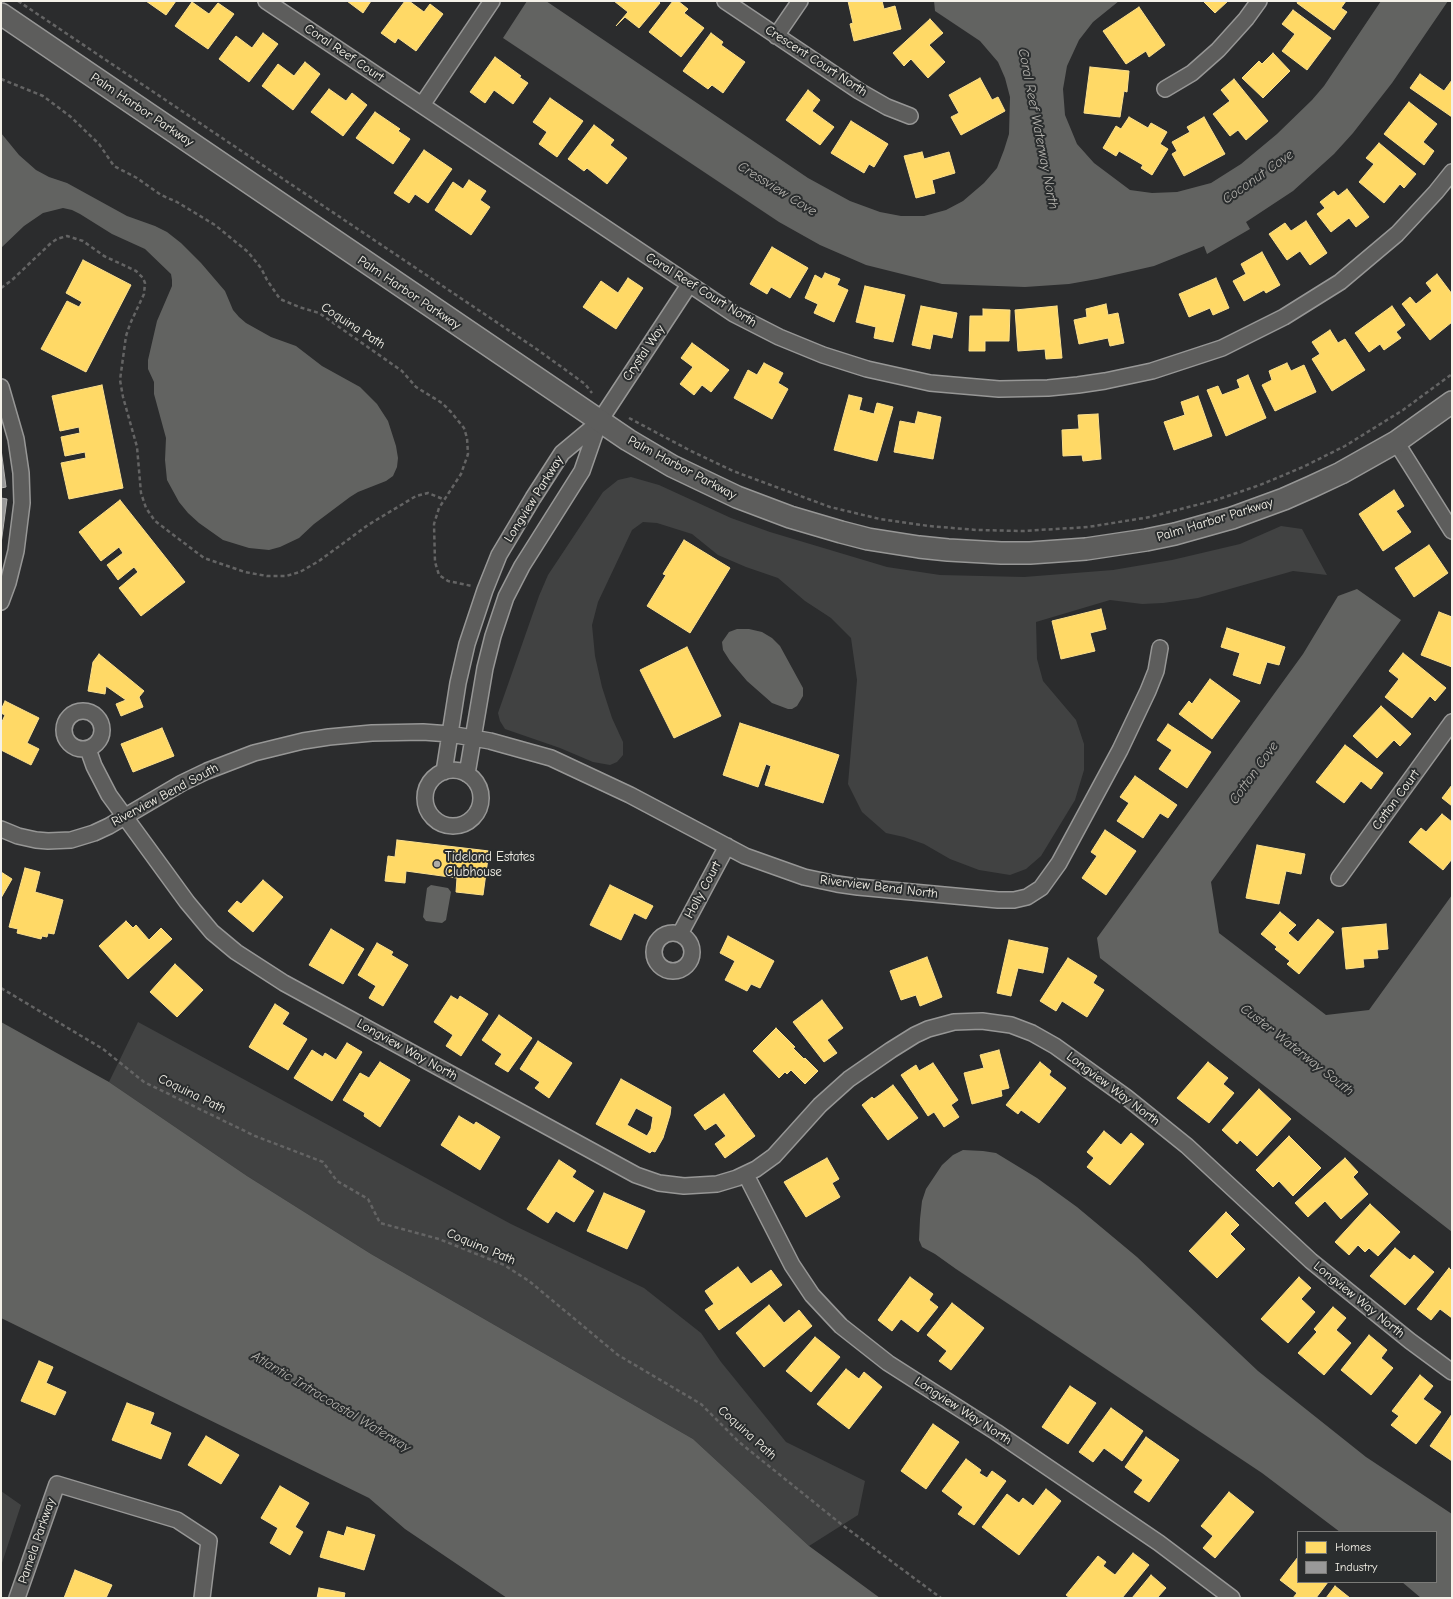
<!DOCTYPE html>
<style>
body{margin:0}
#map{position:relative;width:1453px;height:1599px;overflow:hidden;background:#2b2c2d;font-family:"Comic Neue",sans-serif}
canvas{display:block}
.frame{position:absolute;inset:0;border:2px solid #f4f1e8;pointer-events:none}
.legend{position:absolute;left:1297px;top:1531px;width:140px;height:52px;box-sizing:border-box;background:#2a2d2e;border:1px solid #7b7b78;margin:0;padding:5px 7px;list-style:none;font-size:12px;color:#f4f1e8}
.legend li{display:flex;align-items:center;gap:8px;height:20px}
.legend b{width:20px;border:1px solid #7b7b78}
</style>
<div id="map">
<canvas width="1453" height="1599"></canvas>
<div class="frame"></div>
<ul class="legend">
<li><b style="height:11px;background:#ffd966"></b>Homes</li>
<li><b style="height:11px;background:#999"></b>Industry</li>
</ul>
</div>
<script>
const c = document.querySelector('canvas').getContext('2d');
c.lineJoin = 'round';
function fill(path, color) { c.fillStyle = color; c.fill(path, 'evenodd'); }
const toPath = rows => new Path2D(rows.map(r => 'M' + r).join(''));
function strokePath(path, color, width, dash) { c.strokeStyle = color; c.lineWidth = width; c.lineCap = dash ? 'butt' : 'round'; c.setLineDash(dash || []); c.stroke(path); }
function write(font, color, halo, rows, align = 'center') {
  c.font = font + ' "Comic Neue",sans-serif'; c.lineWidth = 4; c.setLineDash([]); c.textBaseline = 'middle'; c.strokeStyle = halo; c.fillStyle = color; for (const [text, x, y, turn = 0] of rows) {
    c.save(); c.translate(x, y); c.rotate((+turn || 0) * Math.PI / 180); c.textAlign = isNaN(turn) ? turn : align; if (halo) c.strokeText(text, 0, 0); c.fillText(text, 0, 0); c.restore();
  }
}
fill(toPath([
 [631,477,659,485,731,518,770,532,887,567,940,575,1024,577,1113,570,1172,560,1240,544,1281,526,1302,529,1327,575,1293,571,1198,598,1163,603,1142,604,1110,600,1036,622,1037,659,1043,681,1076,720,1084,744,1084,770,1075,800,1041,856,1026,869,1010,875,979,870,950,859,924,844,904,837,886,833,862,812,848,784,857,680,851,638,831,618,805,601,778,578,746,567,718,555,692,534,657,523,643,522,632,530,598,602,592,625,595,656,602,687,612,718,623,742,623,755,617,762,610,765,593,762,560,748,505,729,500,721,498,713,539,596,548,575,603,492,618,480],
 [138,1022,511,1224,644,1288,701,1333,721,1362,786,1442,865,1481,858,1515,809,1546,693,1439,371,1254,247,1176,109,1082],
 [1,1491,21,1505,1,1566]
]), '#414242');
fill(toPath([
 [527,1,546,1,808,178,850,201,880,212,901,216,924,216,946,210,963,201,984,183,997,168,1004,150,1009,134,1010,97,1005,78,998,62,980,41,935,11,934,1,1119,1,1093,22,1079,40,1067,66,1063,89,1065,115,1077,144,1094,163,1130,190,1152,193,1177,192,1211,183,1241,164,1277,134,1312,100,1324,86,1381,1,1448,1,1392,83,1353,133,1334,154,1293,191,1246,222,1250,229,1207,254,1204,246,1154,266,1097,279,1069,284,1025,287,942,284,866,265,820,245,779,222,503,38],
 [1,133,19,155,36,170,49,177,67,183,127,216,155,226,167,232,181,243,201,263,225,291,233,310,239,317,246,323,271,337,296,346,322,366,360,387,377,404,388,421,396,446,398,458,397,467,393,476,386,481,358,492,350,497,314,524,299,538,280,547,269,550,249,548,223,540,199,523,188,513,179,502,167,480,165,460,166,438,154,394,154,382,148,369,148,360,157,321,172,286,172,280,171,274,145,249,112,234,80,214,72,210,63,208,43,213,24,226,1,248],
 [1357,589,1401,620,1211,882,1219,933,1326,1015,1369,1010,1452,895,1452,1232,1100,958,1097,938,1303,654,1338,596],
 [737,629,749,629,762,632,772,638,780,646,803,688,803,696,797,706,792,709,788,709,772,703,747,681,730,661,723,650,722,642,729,632],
 [431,885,448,888,451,892,446,920,442,923,426,921,423,917,427,888],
 [1,1022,109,1082,247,1176,371,1254,693,1439,809,1546,880,1598,507,1598,405,1529,369,1498,1,1318],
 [963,1150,983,1151,996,1153,1037,1178,1077,1207,1137,1257,1258,1371,1366,1457,1452,1514,1452,1598,1421,1598,1402,1582,1436,1582,1436,1532,1340,1532,1262,1473,956,1269,935,1254,922,1247,919,1240,920,1219,922,1201,926,1189,942,1165,953,1155]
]), '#626361');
const homes = toPath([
 [146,1,176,1,166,15,146,1],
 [347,1,371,1,363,13,347,1],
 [405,1,409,1,424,12,430,4,443,14,416,51,398,38,395,43,381,33,405,1],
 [614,1,658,1,660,3,639,28,625,17,616,26,628,12,614,1],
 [673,1,678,1,688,9,684,13,704,28,681,57,649,32,673,1],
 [848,1,882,1,884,9,895,6,901,29,854,41,850,24,853,23,848,1],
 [1203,1,1228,1,1215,13,1203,1],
 [1298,1,1346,1,1341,8,1347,12,1334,30,1297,3,1298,1],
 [192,2,209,14,218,3,234,14,208,49,175,26,192,2],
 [1139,7,1165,45,1149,57,1146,51,1126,64,1103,31,1139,7],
 [1293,10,1331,38,1307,70,1282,51,1295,34,1282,24,1293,10],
 [930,19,943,33,929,45,945,62,928,78,911,59,904,66,893,53,930,19],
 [263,33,278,44,249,82,219,59,236,36,252,48,263,33],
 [711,33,723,42,721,45,745,62,723,93,712,85,708,89,683,71,711,33],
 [1273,53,1290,71,1263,98,1242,78,1259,61,1262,64,1273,53],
 [495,57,521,76,519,77,528,83,513,104,494,90,485,103,470,92,495,57],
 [305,62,320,74,293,110,262,86,278,64,294,76,305,62],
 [1090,67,1129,71,1127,92,1124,91,1120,117,1084,113,1090,67],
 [1420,74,1444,91,1452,80,1452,117,1410,88,1420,74],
 [980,78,992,100,998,97,1005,111,961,135,951,117,959,113,949,95,980,78],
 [1234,79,1268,121,1246,140,1238,130,1230,136,1213,114,1230,101,1221,90,1234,79],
 [329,89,346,101,352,93,367,105,343,136,311,112,329,89],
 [808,90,820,100,812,111,834,127,820,145,786,120,808,90],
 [550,98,583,121,557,157,539,144,547,132,533,122,550,98],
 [1409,102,1437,124,1423,142,1434,151,1424,165,1384,134,1409,102],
 [375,112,400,129,398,131,410,139,393,164,356,138,375,112],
 [1129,117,1148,128,1151,123,1167,132,1160,144,1168,149,1152,175,1141,168,1143,165,1119,151,1116,156,1103,148,1116,126,1121,129,1129,117],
 [1204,117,1225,154,1184,176,1172,154,1177,151,1172,142,1190,132,1187,127,1204,117],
 [851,121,888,144,874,167,869,164,864,173,831,153,851,121],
 [594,125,614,140,610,145,627,158,607,184,587,168,584,171,568,159,594,125],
 [1379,143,1416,174,1404,188,1400,184,1384,203,1359,182,1374,164,1366,158,1379,143],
 [424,150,452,169,428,203,415,194,409,203,394,193,424,150],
 [922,152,924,159,949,152,955,173,932,180,935,193,916,198,904,156,922,152],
 [469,180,486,191,480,200,490,207,471,235,435,210,453,182,463,189,469,180],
 [1347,189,1369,217,1356,227,1349,218,1331,232,1317,214,1325,208,1320,202,1334,191,1338,196,1347,189],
 [1306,221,1327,253,1310,265,1300,251,1287,260,1269,234,1285,223,1291,231,1306,221],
 [772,247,808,268,790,298,771,287,767,294,750,284,772,247],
 [1262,252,1280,285,1266,293,1264,290,1244,301,1233,281,1246,274,1241,264,1262,252],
 [83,260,131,285,86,372,41,349,67,301,79,307,82,302,66,293,83,260],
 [825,273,840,279,837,285,848,290,834,322,814,313,818,304,805,298,815,275,822,279,825,273],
 [1437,274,1452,294,1452,322,1430,340,1402,304,1410,297,1416,304,1432,291,1426,283,1437,274],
 [628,278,643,288,616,329,583,307,601,281,618,293,628,278],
 [1216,278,1229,308,1213,315,1210,308,1189,317,1179,294,1216,278],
 [865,286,905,295,893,342,874,338,876,327,856,322,865,286],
 [1106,304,1108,315,1118,313,1124,343,1110,346,1108,338,1079,344,1074,320,1087,317,1086,309,1106,304],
 [921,306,957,313,952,338,933,334,930,349,912,345,921,306],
 [1057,306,1062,358,1046,359,1045,349,1018,351,1015,310,1057,306],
 [1392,306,1405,325,1396,332,1401,338,1384,350,1380,344,1369,352,1355,333,1392,306],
 [983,309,1010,310,1009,341,985,341,985,351,969,351,970,316,983,316,983,309],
 [1330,330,1338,343,1345,339,1365,370,1332,391,1312,359,1320,354,1312,342,1330,330],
 [692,343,729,370,711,392,702,385,694,395,680,384,693,367,681,358,692,343],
 [764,363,783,373,778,383,788,389,772,419,734,398,748,370,757,375,764,363],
 [1287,363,1291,371,1304,365,1316,392,1275,411,1262,385,1272,380,1269,371,1287,363],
 [1248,375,1266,418,1226,436,1207,390,1218,386,1222,395,1240,388,1237,380,1248,375],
 [102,385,123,488,69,499,61,463,86,458,85,452,65,456,61,437,80,433,79,427,60,431,52,396,102,385],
 [849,395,862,398,859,410,874,414,877,403,893,407,877,461,834,450,849,395],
 [1198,396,1212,436,1174,450,1164,422,1185,415,1181,402,1198,396],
 [918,412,941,417,933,459,894,452,900,421,915,424,918,412],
 [1098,414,1101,459,1083,461,1082,455,1063,456,1062,430,1079,429,1078,415,1098,414],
 [1394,490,1404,506,1396,511,1411,532,1383,551,1359,514,1394,490],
 [120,500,185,582,141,616,119,588,138,572,134,567,118,580,107,565,123,553,119,547,101,561,79,532,120,500],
 [684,540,730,568,690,633,647,606,666,575,663,574,684,540],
 [1429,545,1448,573,1414,597,1395,568,1429,545],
 [1101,609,1106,629,1090,633,1095,651,1061,659,1052,621,1101,609],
 [1439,612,1452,617,1452,667,1421,655,1439,612],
 [1227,628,1285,647,1279,665,1267,662,1260,684,1233,675,1240,653,1221,647,1227,628],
 [687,647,721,716,674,738,640,670,687,647],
 [1403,653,1446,688,1435,701,1430,696,1412,718,1385,697,1399,679,1389,671,1403,653],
 [99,654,144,691,139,697,143,707,121,716,116,704,126,700,106,686,105,694,88,691,93,662,99,654],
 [1210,679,1240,701,1212,739,1179,714,1189,701,1192,704,1210,679],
 [5,701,39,718,27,743,39,749,31,765,1,750,1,724,5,715,1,713,1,710,5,701],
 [1381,706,1411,734,1400,746,1394,740,1377,758,1353,736,1381,706],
 [740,723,839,755,823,803,765,785,771,766,766,764,758,787,723,775,740,723],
 [1168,724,1211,752,1187,788,1159,769,1172,750,1157,740,1168,724],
 [162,728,174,756,133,772,121,744,162,728],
 [1345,745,1383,773,1371,789,1361,781,1344,803,1316,782,1345,745],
 [1135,776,1177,805,1168,818,1160,813,1143,838,1117,821,1129,803,1120,797,1135,776],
 [1452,785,1452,806,1442,798,1452,785],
 [1442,814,1452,822,1452,859,1443,870,1409,842,1421,828,1426,832,1442,814],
 [1105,830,1136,851,1106,895,1082,878,1097,856,1091,852,1105,830],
 [397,840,489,851,483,895,456,892,457,878,406,871,405,883,385,881,388,856,395,857,397,840],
 [1257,845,1305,854,1301,874,1286,871,1279,904,1246,898,1257,845],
 [25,868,40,872,35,892,63,900,54,934,48,933,47,937,42,936,41,939,17,933,18,929,9,927,25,868],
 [1,872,12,879,1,898,1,872],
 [263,880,283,897,253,932,228,911,237,901,241,904,263,880],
 [610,885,653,906,646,919,634,913,621,940,590,925,610,885],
 [1280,912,1296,925,1288,933,1298,942,1318,919,1334,932,1299,974,1287,964,1290,961,1275,949,1277,947,1261,934,1280,912],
 [126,921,133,928,136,925,149,940,161,928,172,939,128,979,99,946,126,921],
 [1386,924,1388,949,1377,950,1378,958,1363,959,1364,967,1346,969,1342,928,1386,924],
 [331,929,364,949,343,984,309,965,331,929],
 [728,936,774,961,760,988,751,984,747,991,725,980,735,961,720,953,728,936],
 [1009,940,1048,948,1043,973,1018,968,1011,996,997,993,1009,940],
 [377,943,393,952,391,955,408,965,383,1006,369,998,376,986,358,975,377,943],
 [927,957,942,997,920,1006,916,995,901,1000,890,971,927,957],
 [1068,958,1097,976,1093,983,1104,990,1087,1017,1062,1001,1056,1011,1040,1001,1068,958],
 [175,964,203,990,177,1017,150,992,175,964],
 [451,996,458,1000,460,996,488,1014,461,1056,446,1046,453,1035,434,1022,451,996],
 [822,1000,843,1028,827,1040,837,1053,824,1062,793,1022,822,1000],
 [275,1004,289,1013,282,1024,307,1039,288,1070,249,1047,275,1004],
 [499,1015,532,1038,508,1072,495,1064,502,1054,482,1040,499,1015],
 [776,1028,795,1047,793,1048,804,1059,805,1058,818,1071,805,1084,791,1070,787,1074,785,1072,779,1078,753,1051,776,1028],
 [538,1041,572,1063,549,1098,535,1088,540,1082,520,1069,538,1041],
 [347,1043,362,1052,332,1101,294,1078,312,1050,323,1057,325,1053,336,1060,347,1043],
 [999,1050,1009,1088,1001,1090,1002,1096,972,1104,964,1073,984,1068,980,1055,999,1050],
 [380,1062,410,1080,380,1127,364,1116,365,1113,343,1100,360,1073,369,1078,380,1062],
 [1040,1062,1051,1071,1049,1075,1066,1088,1039,1123,1021,1110,1018,1114,1006,1105,1040,1062],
 [1208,1062,1228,1078,1223,1084,1234,1093,1209,1123,1177,1098,1208,1062],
 [933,1063,958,1100,951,1105,959,1117,944,1127,934,1112,928,1116,901,1075,916,1065,919,1071,933,1063],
 [621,1079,671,1107,670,1115,663,1138,655,1152,652,1151,650,1153,596,1124,621,1079],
 [636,1108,653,1117,651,1129,647,1136,627,1125,636,1108],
 [893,1085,918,1118,888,1140,862,1105,872,1097,874,1099,893,1085],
 [1259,1089,1291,1119,1257,1156,1240,1140,1237,1144,1222,1130,1259,1089],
 [724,1094,755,1136,725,1158,715,1144,726,1136,716,1123,705,1130,694,1115,724,1094],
 [459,1116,474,1125,476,1122,500,1137,480,1170,441,1145,459,1116],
 [1104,1131,1121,1145,1131,1133,1144,1144,1110,1185,1087,1167,1094,1158,1087,1152,1104,1131],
 [1289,1136,1321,1168,1293,1196,1279,1181,1273,1187,1256,1170,1289,1136],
 [827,1158,839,1179,832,1183,840,1197,806,1217,784,1182,827,1158],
 [1345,1158,1358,1172,1353,1177,1368,1194,1341,1219,1325,1201,1308,1217,1295,1203,1345,1158],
 [559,1160,576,1171,572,1177,594,1191,574,1222,556,1211,548,1223,527,1209,559,1160],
 [604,1193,645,1211,627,1249,587,1231,604,1193],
 [1370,1204,1400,1232,1378,1256,1369,1248,1365,1252,1358,1245,1349,1255,1335,1242,1370,1204],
 [1226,1212,1239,1225,1230,1234,1245,1249,1217,1278,1189,1251,1226,1212],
 [1395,1248,1410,1260,1414,1255,1434,1272,1405,1305,1370,1276,1395,1248],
 [738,1267,751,1284,771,1270,782,1285,719,1330,705,1310,714,1304,705,1291,738,1267],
 [1449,1268,1452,1271,1452,1318,1440,1309,1431,1320,1417,1309,1449,1268],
 [910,1277,933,1294,929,1300,938,1307,918,1332,901,1319,892,1331,878,1320,910,1277],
 [1299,1277,1311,1288,1301,1299,1315,1312,1288,1343,1261,1319,1299,1277],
 [952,1303,984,1328,951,1370,939,1361,947,1351,927,1335,952,1303],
 [769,1305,784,1323,799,1310,812,1326,764,1367,736,1333,769,1305],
 [1333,1307,1346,1318,1336,1330,1351,1343,1324,1375,1298,1353,1317,1332,1314,1329,1333,1307],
 [1369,1335,1387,1350,1381,1358,1393,1368,1371,1395,1341,1370,1369,1335],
 [815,1337,840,1357,811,1392,786,1371,815,1337],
 [39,1361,53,1367,46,1383,66,1392,55,1415,21,1401,39,1361],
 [846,1369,859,1379,864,1372,882,1387,849,1429,817,1404,846,1369],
 [1420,1375,1433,1386,1423,1399,1441,1412,1416,1444,1391,1425,1399,1416,1392,1411,1420,1375],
 [1070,1386,1096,1403,1068,1444,1042,1427,1070,1386],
 [127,1403,154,1413,150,1424,171,1433,161,1459,112,1440,127,1403],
 [1111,1408,1143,1431,1122,1461,1104,1448,1093,1462,1079,1452,1111,1408],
 [1452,1414,1452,1461,1430,1446,1452,1414],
 [933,1424,959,1442,926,1489,901,1471,933,1424],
 [206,1436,239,1455,221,1484,188,1465,206,1436],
 [1146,1437,1179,1460,1149,1502,1134,1492,1143,1480,1125,1467,1146,1437],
 [966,1459,981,1470,979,1473,987,1478,992,1471,1006,1481,974,1525,958,1514,963,1507,942,1491,966,1459],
 [280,1486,309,1503,295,1527,303,1532,290,1555,270,1543,278,1528,261,1518,280,1486],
 [1046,1489,1061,1501,1019,1555,982,1527,1007,1494,1019,1503,1023,1498,1033,1506,1046,1489],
 [1229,1492,1254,1512,1215,1558,1203,1548,1213,1536,1201,1526,1229,1492],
 [347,1527,375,1535,364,1570,320,1557,328,1531,344,1536,347,1527],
 [1133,1553,1149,1565,1122,1598,1070,1598,1066,1595,1098,1556,1106,1562,1103,1566,1115,1575,1133,1553],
 [1298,1557,1298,1582,1328,1582,1316,1598,1293,1598,1297,1593,1280,1580,1298,1557],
 [75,1570,112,1585,106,1598,64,1598,75,1570],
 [1151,1575,1166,1588,1157,1598,1132,1598,1151,1575],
 [1335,1586,1350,1598,1326,1598,1335,1586],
 [319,1588,345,1593,344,1598,317,1598,319,1588]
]);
fill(homes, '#ffd966');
strokePath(homes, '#fce08d', 1);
const industry = toPath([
 [1,449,6,487,1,488,1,449],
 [1,498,7,499,1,544,1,498]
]);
fill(industry, '#999');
strokePath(industry, '#b4b3b1', 1);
const street = toPath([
 [266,1,734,314,779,337,823,355,867,369,930,383,999,389,1048,388,1078,385,1105,381,1152,371,1222,348,1284,317,1340,282,1397,234,1436,192,1452,172],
 [725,1,859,91,887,107,910,116],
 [776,36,800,1],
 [1165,89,1192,73,1218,50,1246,19,1259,1],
 [422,105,492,1],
 [1,387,16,439,21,473,22,503,16,551,8,583,1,602],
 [1396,442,1452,531],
 '64 730a19 19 0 1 1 38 0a19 19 0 1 1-38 0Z',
 [88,749,94,766,109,795,187,902,212,932,236,952,284,983,636,1175,659,1183,684,1186,717,1184,737,1178,756,1169,774,1156,820,1105,849,1079,891,1050,915,1035,928,1029,954,1022,982,1021,1011,1025,1032,1033,1055,1046,1126,1097,1187,1146,1311,1261,1410,1341,1452,1372],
 '425 798a28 28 0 1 1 56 0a28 28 0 1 1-56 0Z',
 [444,772,458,683,467,644,485,590,499,555,533,498,562,453,598,423],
 [467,774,485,668,493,636,506,597,522,566,582,471,599,422,689,285],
 [1,829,18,836,36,840,48,841,71,840,94,833,109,826,182,783,207,771,254,753,303,741,329,737,372,733,423,732,450,734,490,741,551,758,630,795,745,856,804,877,837,884,858,887,998,900,1014,900,1027,897,1041,888,1059,863,1120,750,1148,691,1156,671,1160,648],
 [1339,878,1452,722],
 '654 952a19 19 0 1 1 38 0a19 19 0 1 1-38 0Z',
 [680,934,727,846],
 [746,1175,792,1265,812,1295,841,1326,888,1363,996,1432,1159,1543,1232,1598],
 [17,1598,57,1484,177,1520,209,1541,202,1598]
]);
const secondary = toPath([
 [1,14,628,440,672,466,737,497,790,517,841,532,868,539,919,547,948,550,1001,553,1030,553,1086,549,1146,540,1175,534,1232,518,1284,499,1311,487,1341,473,1396,442,1452,402]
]);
strokePath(street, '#979796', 18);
strokePath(secondary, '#979796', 24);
strokePath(toPath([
 [18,1,538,350,585,384,592,393],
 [1,79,43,96,71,117,99,144,114,166,137,178,161,195,177,202,215,225,248,252,261,268,267,280,280,299,299,307,319,313,402,371,416,387,442,403,451,412,464,428,467,438,468,454,461,474,439,508,434,524,435,562,439,575,448,581,472,586],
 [1,288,12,280,51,243,57,239,67,236,83,241,104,256,136,271,143,278,145,283,144,294,130,324,126,336,120,380,123,397,137,447,141,493,146,508,155,521,204,558,245,572,267,576,286,576,300,572,319,561,368,525,416,496,428,493,443,499],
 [629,418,691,451,733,471,830,507,880,519,929,526,977,530,1023,531,1088,527,1150,517,1216,500,1260,485,1303,467,1345,446,1403,410,1452,374],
 [1,988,103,1049,144,1082,255,1136,323,1162,337,1181,368,1199,380,1223,439,1239,504,1265,529,1281,618,1355,701,1404,739,1442,841,1524,941,1598]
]), '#646464', 2.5, [4, 3]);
strokePath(street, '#5d5d5c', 15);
strokePath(secondary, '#5d5d5c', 21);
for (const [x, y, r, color] of [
 [437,864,4,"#aeaca7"]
]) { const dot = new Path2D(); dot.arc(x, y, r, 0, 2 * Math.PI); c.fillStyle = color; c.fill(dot); strokePath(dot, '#2a2d2e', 1.5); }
write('13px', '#f4f1e8', '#2a2d2e', [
 ["Coral Reef Court",344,53,34],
 ["Crescent Court North",816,61,33],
 ["Palm Harbor Parkway",142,110,34],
 ["Coral Reef Court North",701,290,32],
 ["Palm Harbor Parkway",409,293,34],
 ["Coquina Path",353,326,33],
 ["Crystal Way",644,353,-56],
 ["Palm Harbor Parkway",682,468,28],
 ["Longview Parkway",534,499,-58],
 ["Palm Harbor Parkway",1215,520,-17],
 ["Riverview Bend South",165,795,-28],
 ["Cotton Court",1396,800,-54],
 ["Riverview Bend North",879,887,7],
 ["Holly Court",703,890,-62],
 ["Longview Way North",407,1050,29],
 ["Longview Way North",1113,1089,37],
 ["Coquina Path",192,1094,26],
 ["Coquina Path",481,1247,23],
 ["Longview Way North",1359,1300,39],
 ["Longview Way North",963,1411,33],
 ["Coquina Path",747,1433,42],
 ["Pamela Parkway",37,1541,-71]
]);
write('13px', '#f4f1e8', '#2a2d2e', [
 ["Tideland Estates",445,857],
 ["Clubhouse",445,872]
], 'left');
write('italic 14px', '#b5b3ae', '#2a2d2e', [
 ["Coral Reef Waterway North",1038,129,79],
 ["Coconut Cove",1258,177,-35],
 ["Cressview Cove",777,189,32],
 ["Cotton Cove",1254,773,-54],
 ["Custer Waterway South",1297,1050,38],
 ["Atlantic Intracoastal Waterway",331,1402,31]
]);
</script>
